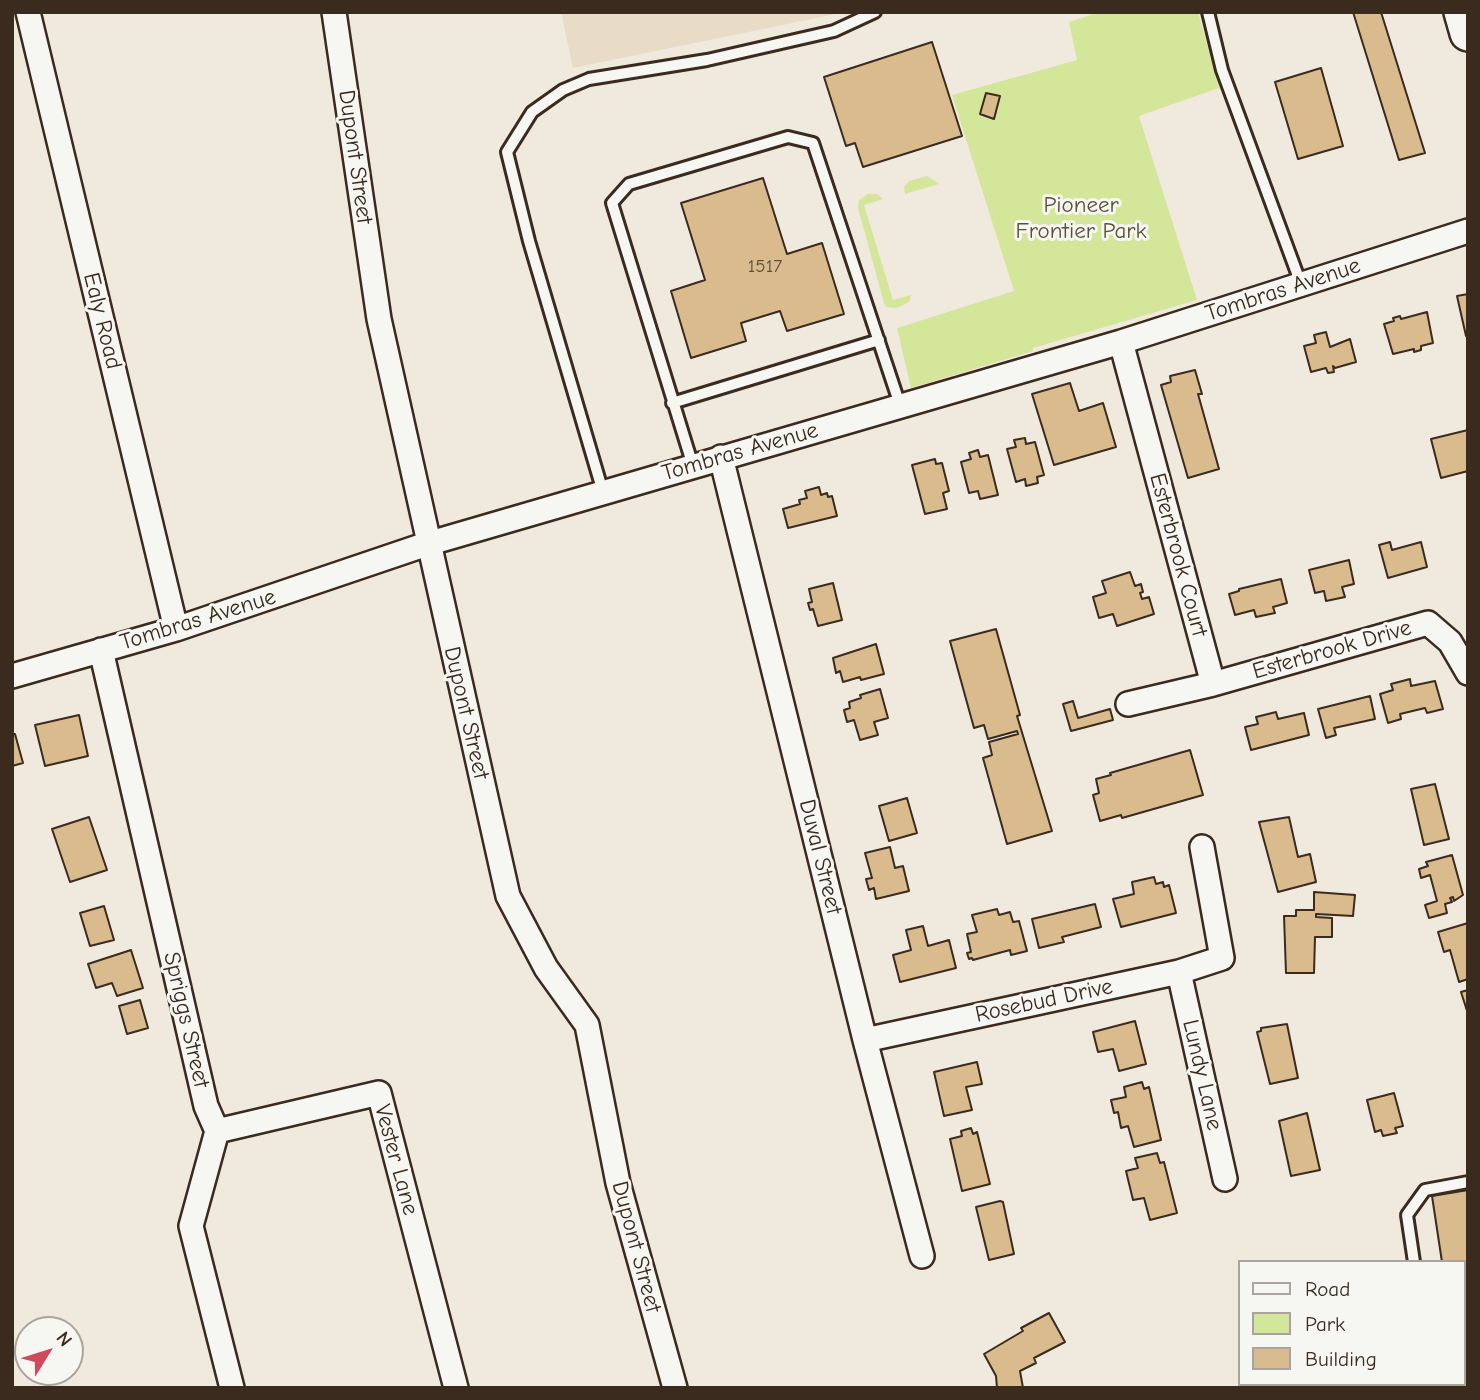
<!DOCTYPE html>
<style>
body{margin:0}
#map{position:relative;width:1480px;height:1400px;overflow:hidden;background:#f0eade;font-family:"Comic Neue",sans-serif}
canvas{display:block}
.frame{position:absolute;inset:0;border:14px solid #3b2a1e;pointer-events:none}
.legend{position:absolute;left:1238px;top:1260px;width:228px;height:126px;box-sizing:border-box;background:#f6f6f2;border:2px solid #aba49d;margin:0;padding:9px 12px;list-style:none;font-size:21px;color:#3b2a1e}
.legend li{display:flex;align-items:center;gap:14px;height:35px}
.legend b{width:35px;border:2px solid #aba49d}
.north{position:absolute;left:14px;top:1316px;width:70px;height:70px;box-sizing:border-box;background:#f6f6f2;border:2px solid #aba49d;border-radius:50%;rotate:52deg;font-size:19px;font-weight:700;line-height:28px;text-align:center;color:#3b2a1e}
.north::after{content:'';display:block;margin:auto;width:24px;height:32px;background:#d1495b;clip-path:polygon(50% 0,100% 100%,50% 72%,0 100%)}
</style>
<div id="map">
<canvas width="1480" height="1400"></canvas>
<div class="frame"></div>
<ul class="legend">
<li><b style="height:9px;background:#f6f6f2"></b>Road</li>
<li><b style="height:19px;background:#d4e69a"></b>Park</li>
<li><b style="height:19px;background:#d9bb8d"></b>Building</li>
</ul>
<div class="north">N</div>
</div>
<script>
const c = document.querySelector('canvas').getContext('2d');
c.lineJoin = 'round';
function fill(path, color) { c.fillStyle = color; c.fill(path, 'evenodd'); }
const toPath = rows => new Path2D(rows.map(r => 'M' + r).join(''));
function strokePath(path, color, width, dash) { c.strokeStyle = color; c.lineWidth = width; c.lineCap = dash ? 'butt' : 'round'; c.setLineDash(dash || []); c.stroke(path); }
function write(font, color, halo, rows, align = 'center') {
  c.font = font + ' "Comic Neue",sans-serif'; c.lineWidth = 6; c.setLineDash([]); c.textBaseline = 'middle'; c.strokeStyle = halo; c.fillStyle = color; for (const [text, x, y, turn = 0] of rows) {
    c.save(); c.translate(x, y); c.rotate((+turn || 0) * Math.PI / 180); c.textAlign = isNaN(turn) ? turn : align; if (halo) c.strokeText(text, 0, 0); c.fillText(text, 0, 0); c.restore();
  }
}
fill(toPath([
 [561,12,846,12,573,68]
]), '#e9dcc6');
fill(toPath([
 [1090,12,1198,12,1219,88,1139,116,1197,300,1033,348,1033,351,911,388,897,328,1014,291,952,95,1077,60,1069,22,1091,15],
 [927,176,939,184,905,194,904,187,909,181],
 [868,194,877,194,883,199,864,205,893,300,911,295,910,301,898,308,886,307,884,303,858,208,859,200]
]), '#d4e69a');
const building = toPath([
 [1353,12,1381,12,1425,153,1399,160,1353,12],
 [932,42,962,136,863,167,855,143,846,146,824,77,932,42],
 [1321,68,1343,146,1298,159,1275,82,1321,68],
 [986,93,1000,96,994,119,980,114,986,93],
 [763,178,787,254,822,243,844,314,787,331,780,311,741,323,746,341,691,358,671,291,705,280,681,203,763,178],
 [1468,294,1468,336,1466,336,1457,296,1468,294],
 [1427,312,1433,343,1421,346,1421,350,1414,352,1414,349,1393,354,1384,324,1394,321,1393,318,1400,316,1401,319,1427,312],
 [1326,332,1330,347,1350,339,1356,362,1335,368,1333,366,1334,372,1328,373,1326,368,1311,372,1304,346,1316,343,1314,335,1326,332],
 [1195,370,1202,394,1198,394,1219,469,1188,478,1161,385,1171,382,1170,376,1195,370],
 [1070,383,1079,411,1103,403,1116,447,1054,465,1032,394,1070,383],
 [1468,430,1468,471,1441,478,1431,439,1468,430],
 [1025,438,1026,444,1035,442,1044,475,1037,477,1038,483,1026,486,1025,479,1016,482,1007,449,1016,447,1014,440,1025,438],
 [978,450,980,457,988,455,998,495,980,499,978,491,969,493,961,462,971,459,969,453,978,450],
 [935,459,936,464,942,463,949,491,943,493,947,509,925,514,912,465,935,459],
 [819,487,821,495,827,493,828,497,832,496,837,516,788,528,783,509,800,504,799,500,807,498,805,491,819,487],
 [1390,542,1392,550,1421,542,1427,567,1388,578,1379,545,1390,542],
 [1349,560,1354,584,1342,587,1345,597,1326,601,1324,591,1315,593,1309,570,1349,560],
 [1130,572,1135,586,1141,584,1143,592,1140,593,1142,599,1149,597,1154,614,1117,626,1113,614,1099,618,1093,597,1106,593,1102,581,1130,572],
 [1281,579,1287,603,1273,607,1275,613,1256,617,1254,610,1235,615,1229,594,1239,591,1239,589,1281,579],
 [833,583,842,620,818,626,813,609,810,610,808,603,812,602,809,589,833,583],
 [996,629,1020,715,1017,716,1052,831,1007,844,983,758,992,755,989,742,1018,734,1017,731,988,739,984,725,974,728,950,641,996,629],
 [876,644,884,674,861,680,860,677,843,682,840,671,836,673,833,658,876,644],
 [1410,679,1411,686,1435,681,1443,709,1427,713,1425,708,1400,714,1401,719,1388,723,1380,694,1393,690,1391,684,1410,679],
 [880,689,888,718,874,722,878,735,860,740,854,720,847,722,844,710,850,708,849,702,861,698,860,695,880,689],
 [1370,696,1375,719,1334,728,1336,735,1326,738,1318,709,1370,696],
 [1073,701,1078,718,1110,709,1113,720,1071,731,1063,704,1073,701],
 [1276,712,1278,719,1304,713,1309,735,1251,750,1245,727,1258,724,1256,717,1276,712],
 [79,715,88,756,45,766,35,725,79,715],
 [12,734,15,734,23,763,12,766,12,734],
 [1190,750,1203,795,1122,818,1121,815,1100,821,1093,795,1099,793,1096,779,1111,775,1110,773,1190,750],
 [1435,784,1449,839,1424,845,1411,789,1435,784],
 [907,798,917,833,889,841,879,806,907,798],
 [89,817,107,870,70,882,52,829,89,817],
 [1289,817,1298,857,1310,854,1316,882,1278,892,1259,822,1289,817],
 [890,847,895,868,903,866,909,891,876,899,874,888,869,890,866,879,872,878,865,853,890,847],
 [1452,855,1463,895,1454,901,1453,897,1450,898,1452,902,1445,904,1447,913,1429,918,1425,905,1437,901,1430,875,1421,878,1419,869,1428,866,1426,862,1452,855],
 [1154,877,1156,884,1163,882,1164,887,1169,885,1176,913,1121,927,1113,899,1134,894,1132,882,1154,877],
 [1314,892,1355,895,1353,916,1316,914,1316,917,1332,918,1332,937,1315,937,1314,973,1286,973,1284,916,1296,916,1296,910,1314,910,1314,892],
 [1095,904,1101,927,1062,937,1064,942,1039,948,1032,919,1095,904],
 [104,906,114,940,90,946,80,913,104,906],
 [997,909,999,915,1010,912,1013,922,1019,921,1027,951,1011,955,1010,950,973,960,972,958,969,959,967,953,971,952,967,934,977,932,972,915,997,909],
 [1468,923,1468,979,1459,982,1450,950,1444,952,1438,932,1468,923],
 [923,926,928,946,949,940,956,968,900,982,893,955,911,950,906,930,923,926],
 [131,950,143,988,117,996,112,983,96,988,88,964,131,950],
 [1468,990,1468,1014,1461,992,1468,990],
 [140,1000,148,1028,127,1034,119,1006,140,1000],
 [1135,1021,1146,1064,1119,1071,1113,1049,1098,1052,1093,1032,1135,1021],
 [1287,1024,1298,1078,1270,1084,1257,1032,1261,1031,1261,1028,1287,1024],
 [977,1062,982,1084,966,1087,972,1110,944,1116,934,1072,977,1062],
 [1142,1082,1144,1089,1149,1087,1161,1140,1134,1147,1128,1126,1121,1128,1118,1112,1114,1113,1111,1100,1126,1097,1124,1087,1142,1082],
 [1394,1093,1403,1126,1395,1128,1397,1133,1383,1136,1381,1130,1375,1132,1367,1100,1394,1093],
 [1307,1113,1320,1170,1291,1176,1279,1121,1307,1113],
 [971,1128,973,1134,977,1132,990,1184,962,1191,950,1139,962,1136,961,1131,971,1128],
 [1157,1153,1160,1163,1164,1162,1177,1213,1150,1220,1144,1198,1133,1200,1126,1171,1138,1168,1135,1158,1157,1153],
 [1468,1190,1468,1388,1462,1388,1461,1384,1464,1384,1464,1262,1442,1262,1432,1196,1468,1190],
 [1000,1201,1003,1202,1014,1254,989,1260,976,1207,1000,1201],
 [1049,1313,1065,1342,1034,1358,1036,1363,1020,1371,1023,1388,997,1388,996,1376,984,1354,1023,1331,1021,1328,1049,1313]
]);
fill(building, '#d9bb8d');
strokePath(building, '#3b2a1e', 2);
const service = toPath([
 [1208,12,1222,70,1301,284],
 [672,403,879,340],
 [693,466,612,203,629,184,788,137,813,143,900,405],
 [603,492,529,241,507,152,532,112,563,90,589,79,707,60,834,31,875,12],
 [1414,1262,1407,1215,1425,1190,1468,1182],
 [1433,1384,1433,1388]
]);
const minor = toPath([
 [28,12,176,629],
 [334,12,379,319,508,896,546,968,587,1025,618,1183,675,1388],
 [1121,342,1213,684],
 [721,457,865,1040,922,1256],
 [101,650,206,1106,217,1131,191,1226,232,1388],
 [12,676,176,629,427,544,1121,342,1468,231],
 [1128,704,1213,684,1428,623,1450,642,1468,673],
 [1179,972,1225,1179],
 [865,1040,1179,972,1222,958,1202,847],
 [217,1131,379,1093,456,1388]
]);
const primary = toPath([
 [1462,12,1468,33]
]);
strokePath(service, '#3b2a1e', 16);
strokePath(minor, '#3b2a1e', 28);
strokePath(primary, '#3b2a1e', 40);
strokePath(service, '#f6f6f2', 10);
strokePath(minor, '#f6f6f2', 23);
strokePath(primary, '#f6f6f2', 35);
write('19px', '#624e3a', null, [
 ["1517",765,267]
]);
write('23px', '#3b2a1e', '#f6f6f2', [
 ["Dupont Street",355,157,82],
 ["Tombras Avenue",1283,290,-18],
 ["Ealy Road",102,321,76],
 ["Tombras Avenue",740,452,-16],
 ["Esterbrook Court",1178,555,75],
 ["Tombras Avenue",198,620,-17],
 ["Esterbrook Drive",1332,650,-16],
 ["Dupont Street",466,713,77],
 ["Duval Street",820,857,76],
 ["Rosebud Drive",1044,1001,-12],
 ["Spriggs Street",186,1020,77],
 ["Lundy Lane",1202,1075,77],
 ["Vester Lane",396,1160,75],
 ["Dupont Street",636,1247,75]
]);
write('23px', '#5a5037', '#f6f6f2', [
 ["Pioneer",1081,205],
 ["Frontier Park",1081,231]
]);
</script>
